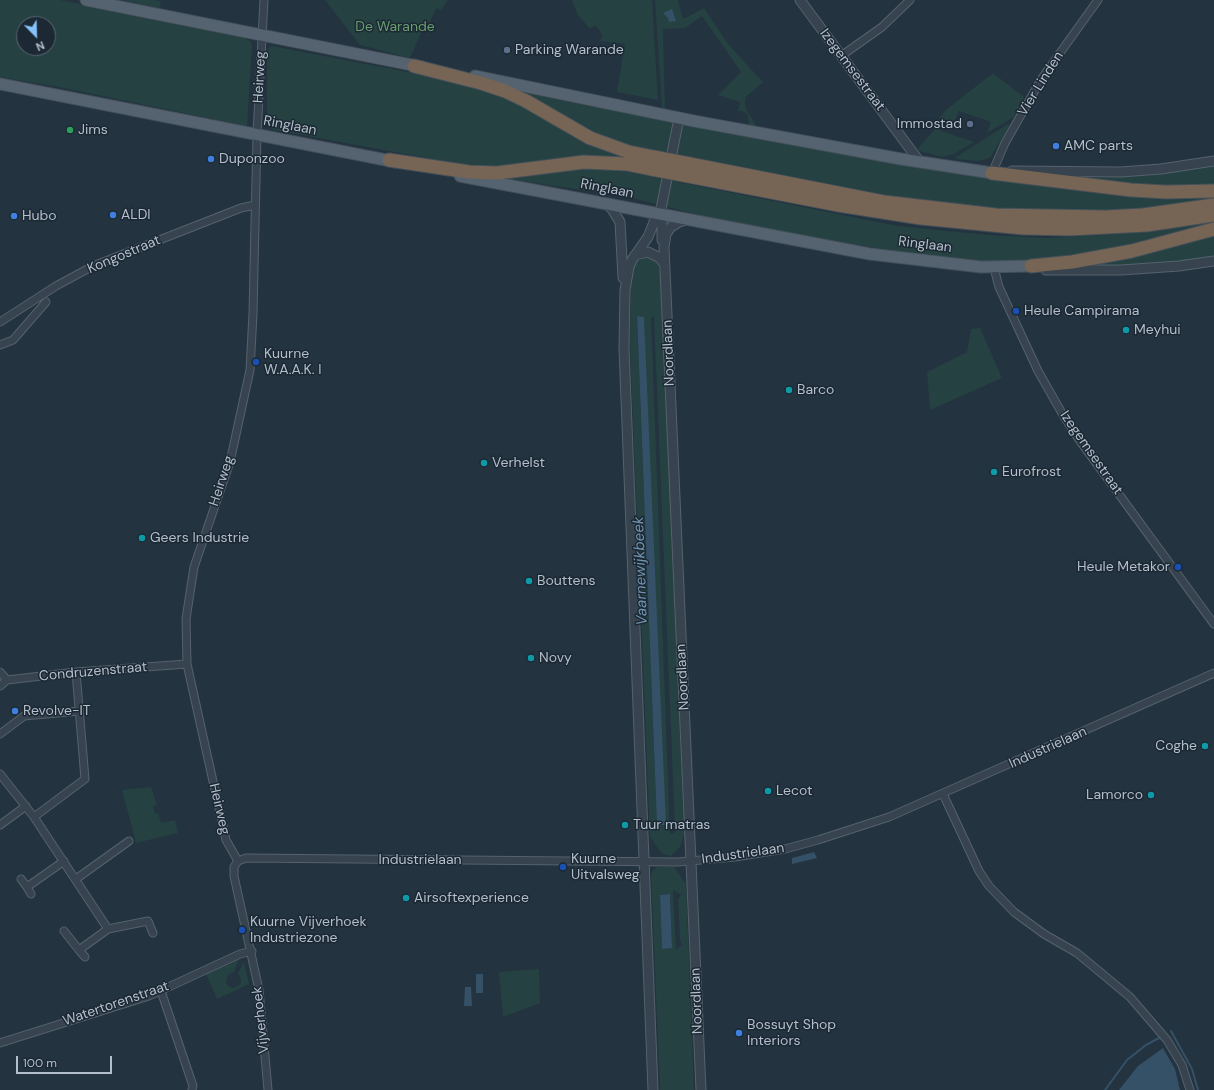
<!DOCTYPE html>
<style>
body{margin:0}
#map{position:relative;width:1214px;height:1090px;overflow:hidden;background:#233340;font-family:"DM Sans",sans-serif}
canvas{display:block}
.north{position:absolute;left:16px;top:16px;width:40px;height:40px;box-sizing:border-box;background:#1c2934;border:1px solid #586570;border-radius:50%;rotate:157deg;font-size:11px;font-weight:700;line-height:16px;text-align:center;color:#b3bfca}
.north::after{content:'';display:block;margin:auto;width:14px;height:18px;background:#85c2fd;clip-path:polygon(50% 0,100% 100%,50% 72%,0 100%)}
.scale{position:absolute;left:16px;top:1056px;width:96px;height:18px;box-sizing:border-box;border:2px solid #b3bfca;border-top:0;padding-left:5px;font-size:12px;line-height:14px;white-space:nowrap;color:#b3bfca;-webkit-text-stroke:3px #1c2934;paint-order:stroke}
</style>
<div id="map">
<canvas width="1214" height="1090"></canvas>
<div class="north">N</div>
<div class="scale">100 m</div>
</div>
<script>
const c = document.querySelector('canvas').getContext('2d');
c.lineJoin = 'round';
function fill(path, color) { c.fillStyle = color; c.fill(path, 'evenodd'); }
const toPath = rows => new Path2D(rows.map(r => 'M' + r).join(''));
function strokePath(path, color, width, dash) { c.strokeStyle = color; c.lineWidth = width; c.lineCap = dash ? 'butt' : 'round'; c.setLineDash(dash || []); c.stroke(path); }
function write(font, color, halo, rows, align = 'center') {
  c.font = font + ' "DM Sans",sans-serif'; c.lineWidth = 3; c.setLineDash([]); c.textBaseline = 'middle'; c.strokeStyle = halo; c.fillStyle = color; for (const [text, x, y, turn = 0] of rows) {
    c.save(); c.translate(x, y); c.rotate((+turn || 0) * Math.PI / 180); c.textAlign = isNaN(turn) ? turn : align; if (halo) c.strokeText(text, 0, 0); c.fillText(text, 0, 0); c.restore();
  }
}
fill(toPath([
 [0,0,60,0,245,38,251,42,252,46,247,126,59,87,0,77],
 [24,24,48,24,48,48,24,48],
 [122,0,154,0,161,1,160,8],
 [325,0,448,0,441,10,436,8,430,22,426,22,410,58,360,45],
 [572,0,652,0,658,100,617,92,625,44,600,41,602,36,601,32,595,25,590,29,578,15],
 [655,0,678,0,683,19,704,8,728,44,763,82,746,97,745,100,746,109,757,127,749,125,748,115,743,111,738,111,740,102,718,95,741,72,702,16,685,28,663,29,665,108,662,108],
 [272,46,445,79,491,90,643,159,483,168,274,130,268,126,267,123,267,55,269,47],
 [993,73,1024,97,1014,117,987,133,991,122,959,111,954,122,939,118,947,109],
 [514,89,813,149,944,171,1061,187,1214,195,1214,200,1160,208,1036,214,925,203,605,140],
 [1008,124,1010,125,990,158,979,161,955,159,956,157],
 [939,125,941,126,939,130,974,142,954,154,942,157,919,151,918,148],
 [593,165,898,226,989,235,1048,238,1150,232,1214,220,1214,224,1088,255,1041,261,992,263,912,254,735,224,628,197,489,176],
 [1214,166,1214,187,1190,189,1065,179,1139,176],
 [1214,233,1214,257,1137,266,1066,267],
 [642,258,651,258,655,260,658,264,661,279,684,835,680,847,671,856,662,854,650,837,630,346,631,277,634,265],
 [638,316,644,317,657,825,637,317],
 [651,317,654,317,675,830,674,833,670,834],
 [980,328,1002,378,930,410,927,372,967,352,971,329],
 [151,787,157,805,153,806,155,814,158,813,161,823,175,820,178,833,136,843,122,790],
 [657,867,674,867,686,884,694,1090,660,1090,651,876,653,871],
 [673,890,681,895,678,900,680,940,682,945,676,950],
 [670,894,672,948,662,949,660,895],
 [239,959,234,972,228,975,226,982,228,986,233,988,240,985,241,980,238,973,244,962,249,984,217,999,206,974],
 [539,969,540,1003,503,1017,499,972]
]), '#254141');
fill(toPath([
 [672,9,676,21,669,22,668,18,663,13],
 [637,316,644,317,666,825,657,825],
 [814,852,817,858,792,864,792,858],
 [670,894,672,948,662,949,660,895],
 [476,974,483,974,483,993,476,993],
 [465,987,471,987,472,1006,464,1006],
 [1163,1048,1175,1069,1180,1090,1119,1090,1138,1066]
]), '#355167');
strokePath(toPath([
 [1171,1031,1192,1069,1198,1090],
 [1105,1090,1127,1060,1146,1045,1159,1038]
]), '#355167', 2);
const minor = toPath([
 [841,56,882,27,910,0],
 [992,173,1005,143,1042,78,1098,0],
 [994,268,999,287,1038,371,1063,415,1080,441,1214,624],
 [0,322,56,286,93,266,241,208,255,205],
 [0,345,13,340,46,302],
 [0,672,7,680],
 [0,686,7,680,76,672,187,664],
 [0,734,24,716,79,711],
 [0,774,34,817,108,929],
 [943,794,979,871,989,886,1014,912,1044,934,1077,953,1130,997,1167,1040,1182,1065,1190,1090],
 [34,817,85,779,76,672],
 [0,825,26,806],
 [238,861,246,858,678,862,735,857,785,849,818,840,889,817,1214,673],
 [238,861,226,840,187,664,186,619,194,567,230,462,250,370,253,314,257,134,264,0],
 [238,861,234,867,234,876,259,990,268,1090],
 [21,879,27,887],
 [76,879,129,841],
 [31,894,27,887,64,861],
 [64,931,79,950,108,929,148,921,153,933],
 [79,950,85,957],
 [161,991,193,1086,192,1090],
 [0,1043,149,996,240,954,252,951]
]);
const tertiary = toPath([
 [800,0,919,161],
 [1012,171,1121,172,1161,169,1214,161],
 [605,203,612,209,620,222,623,278],
 [686,220,679,222,671,227,666,234,664,247,701,1090],
 [662,240,662,218,660,214,679,118],
 [635,255,648,252,660,258,664,264],
 [1046,270,1121,270,1179,266,1214,261],
 [653,1090,624,348,625,290,629,267,632,260,648,237,656,217,660,214]
]);
const primary = toPath([
 [86,0,422,67],
 [475,76,694,121,901,159,992,173],
 [0,84,396,162],
 [460,176,870,254,981,267,1031,266]
]);
const motorway = toPath([
 [414,66,481,83,505,91,526,101,590,138,629,152,654,157],
 [389,160,469,172,497,173,584,162,626,164,651,169],
 [690,164,884,202,996,215,1105,217,1143,215,1214,205],
 [992,173,1131,190,1166,192,1214,191],
 [688,176,838,205,921,218,1023,228,1070,229,1147,225,1214,215],
 [1031,266,1072,262,1132,251,1214,229]
]);
strokePath(minor, '#55626d', 9);
strokePath(tertiary, '#55626d', 11);
strokePath(primary, '#43505b', 13);
strokePath(motorway, '#424f5a', 15);
strokePath(minor, '#37444f', 7);
strokePath(tertiary, '#37444f', 9);
strokePath(primary, '#556370', 11);
strokePath(motorway, '#766454', 13);
const motorwayBridge = toPath([
 [654,157,690,164],
 [651,169,688,176]
]);
strokePath(motorwayBridge, '#424f5a', 15, []);
strokePath(motorwayBridge, '#766454', 13);
for (const [x, y, r, color] of [
 [507,50,4,"#5c6f8a"],
 [970,124,4,"#5c6f8a"],
 [70,130,4,"#2e9e5b"],
 [1056,146,4,"#3f7fe0"],
 [211,159,4,"#3f7fe0"],
 [113,215,4,"#3f7fe0"],
 [14,216,4,"#3f7fe0"],
 [1016,311,4,"#1a4fb4"],
 [1126,330,4,"#0f9aa8"],
 [256,362,4,"#1a4fb4"],
 [789,390,4,"#0f9aa8"],
 [484,463,4,"#0f9aa8"],
 [994,472,4,"#0f9aa8"],
 [142,538,4,"#0f9aa8"],
 [1178,567,4,"#1a4fb4"],
 [529,581,4,"#0f9aa8"],
 [531,658,4,"#0f9aa8"],
 [15,711,4,"#3f7fe0"],
 [1205,746,4,"#0f9aa8"],
 [768,791,4,"#0f9aa8"],
 [1151,795,4,"#0f9aa8"],
 [625,825,4,"#0f9aa8"],
 [563,867,4,"#1a4fb4"],
 [406,898,4,"#0f9aa8"],
 [242,930,4,"#1a4fb4"],
 [739,1033,4,"#3f7fe0"]
]) { const dot = new Path2D(); dot.arc(x, y, r, 0, 2 * Math.PI); c.fillStyle = color; c.fill(dot); strokePath(dot, '#1c2934', 1.5); }
write('14px', '#699d6f', '#1c2934', [
 ["De Warande",395,27]
]);
write('14px', '#b3bfca', '#1c2934', [
 ["Parking Warande",515,50],
 ["Immostad",962,124,"right"],
 ["Jims",78,130],
 ["AMC parts",1064,146],
 ["Duponzoo",219,159],
 ["ALDI",121,215],
 ["Hubo",22,216],
 ["Heule Campirama",1024,311],
 ["Meyhui",1134,330],
 ["Kuurne",264,354],
 ["W.A.A.K. I",264,370],
 ["Barco",797,390],
 ["Verhelst",492,463],
 ["Eurofrost",1002,472],
 ["Geers Industrie",150,538],
 ["Heule Metakor",1170,567,"right"],
 ["Bouttens",537,581],
 ["Novy",539,658],
 ["Revolve-IT",23,711],
 ["Coghe",1197,746,"right"],
 ["Lecot",776,791],
 ["Lamorco",1143,795,"right"],
 ["Tuur matras",633,825],
 ["Kuurne",571,859],
 ["Uitvalsweg",571,875],
 ["Airsoftexperience",414,898],
 ["Kuurne Vijverhoek",250,922],
 ["Industriezone",250,938],
 ["Bossuyt Shop",747,1025],
 ["Interiors",747,1041]
], 'left');
write('14px', '#b3bfca', '#1c2934', [
 ["Izegemsestraat",852,70,53],
 ["Heirweg",260,77,-87],
 ["Vier Linden",1041,84,-58],
 ["Ringlaan",290,126,11],
 ["Ringlaan",607,189,11],
 ["Ringlaan",925,245,7],
 ["Kongostraat",124,255,-23],
 ["Noordlaan",669,353,-92],
 ["Izegemsestraat",1091,453,55],
 ["Heirweg",222,481,-72],
 ["Condruzenstraat",93,672,-5],
 ["Noordlaan",683,677,-93],
 ["Industrielaan",1048,748,-24],
 ["Heirweg",219,809,77],
 ["Industrielaan",743,854,-8],
 ["Industrielaan",420,860],
 ["Noordlaan",697,1001,-92],
 ["Watertorenstraat",116,1004,-19],
 ["Vijverhoek",261,1020,-96]
]);
write('italic 15px', '#7194af', '#1c2934', [
 ["Vaarnewijkbeek",641,571,-92]
]);
</script>
